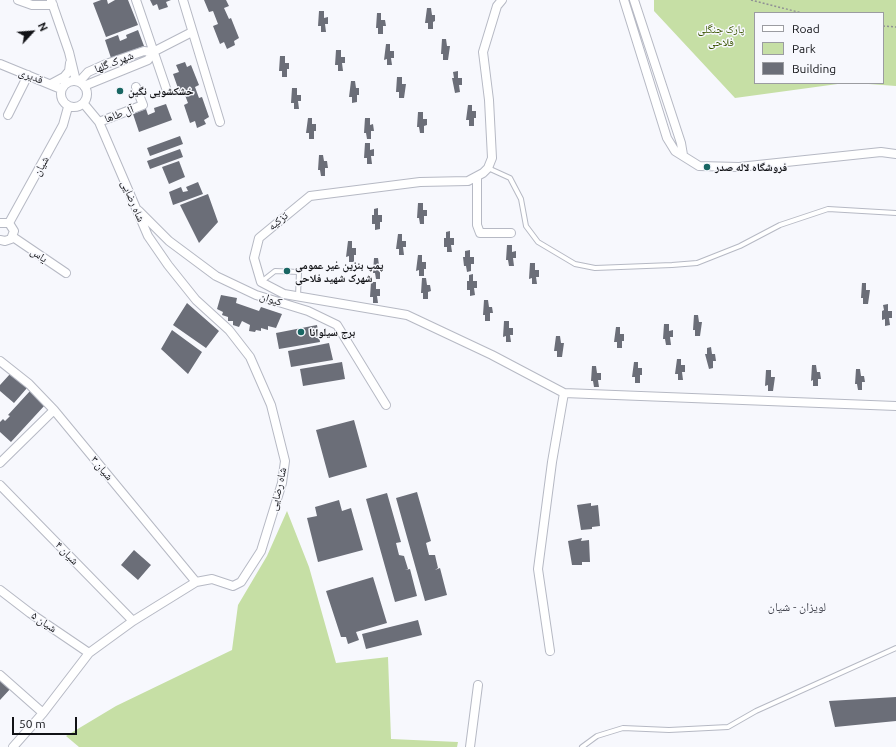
<!DOCTYPE html>
<meta charset="utf-8">
<style>
body{margin:0}
#map{position:relative;width:896px;height:747px;overflow:hidden;background:#f7f8fd;font-family:Ubuntu,sans-serif}
canvas{display:block}
.legend{position:absolute;left:754px;top:12px;width:130px;height:72px;box-sizing:border-box;background:#f7f8fd;border:1px solid #9b9ca1;margin:0;padding:5px 7px;list-style:none;font-size:12px;color:#111216}
.legend li{display:flex;align-items:center;gap:8px;height:20px}
.legend b{width:20px;border:1px solid #9b9ca1}
.north{position:absolute;left:12px;top:12px;width:40px;height:40px;-webkit-text-stroke:3px #f7f8fd;paint-order:stroke;rotate:64deg;font-size:11px;font-weight:700;line-height:16px;text-align:center;color:#111216}
.north::after{content:'';display:block;margin:auto;width:14px;height:18px;background:#111216;clip-path:polygon(50% 0,100% 100%,50% 72%,0 100%)}
.scale{position:absolute;left:12px;top:717px;width:65px;height:18px;box-sizing:border-box;border:2px solid #111216;border-top:0;padding-left:5px;font-size:12px;line-height:14px;white-space:nowrap;color:#111216;-webkit-text-stroke:3px #f7f8fd;paint-order:stroke}
</style>
<div id="map">
<canvas width="896" height="747"></canvas>
<ul class="legend">
<li><b style="height:5px;background:#fff"></b>Road</li>
<li><b style="height:11px;background:#c6dfa5"></b>Park</li>
<li><b style="height:11px;background:#6b6e78"></b>Building</li>
</ul>
<div class="north">N</div>
<div class="scale">50 m</div>
</div>
<script>
const c = document.querySelector('canvas').getContext('2d');
c.lineJoin = 'round';
function fill(path, color) { c.fillStyle = color; c.fill(path, 'evenodd'); }
const toPath = rows => new Path2D(rows.map(r => 'M' + r).join(''));
function strokePath(path, color, width, dash) { c.strokeStyle = color; c.lineWidth = width; c.lineCap = dash ? 'butt' : 'round'; c.setLineDash(dash || []); c.stroke(path); }
function write(font, color, halo, rows, align = 'center') {
  c.font = font + ' Ubuntu,"Noto Naskh Arabic",sans-serif'; c.lineWidth = 3; c.setLineDash([]); c.textBaseline = 'middle'; c.strokeStyle = halo; c.fillStyle = color; for (const [text, x, y, turn = 0] of rows) {
    c.save(); c.translate(x, y); c.rotate((+turn || 0) * Math.PI / 180); c.textAlign = isNaN(turn) ? turn : align; if (halo) c.strokeText(text, 0, 0); c.fillText(text, 0, 0); c.restore();
  }
}
fill(toPath([
 [654,0,896,0,896,86,855,83,883,83,883,13,755,13,755,83,845,83,735,98,654,11],
 [287,511,309,567,336,663,388,657,391,739,458,742,457,747,79,747,66,736,116,706,232,650,238,605,267,556]
]), '#c6dfa5');
fill(toPath([
 [101,0,107,0,108,4,115,0,128,0,138,25,106,37,93,3],
 [150,0,171,0,166,2,168,7,159,10,157,4,153,6],
 [204,0,226,0,229,6,224,8,229,19,231,18,239,38,234,41,235,45,227,49,224,42,220,44,213,26,218,24,213,11,209,12],
 [427,8,431,8,432,15,435,15,435,21,433,22,433,29,428,29,428,23,425,23],
 [319,11,324,11,324,18,328,17,328,24,325,24,326,32,321,32,321,26,318,26],
 [377,13,381,13,381,20,385,20,386,26,383,26,383,34,378,34,378,28,376,28],
 [138,30,144,46,111,58,105,40,118,35,120,41,127,38,126,35],
 [442,39,446,39,447,46,450,46,448,60,443,60,443,54,441,54],
 [386,44,390,44,390,51,394,51,394,58,391,58,392,65,387,65,387,59,384,60],
 [336,50,341,50,341,57,345,57,345,63,342,63,343,71,338,71,338,65,335,65],
 [280,56,285,56,285,63,289,63,289,69,287,69,287,77,282,77,282,71,279,71],
 [185,62,187,67,191,65,199,85,195,87,199,98,202,97,209,117,204,120,206,124,197,128,195,121,190,123,184,105,188,103,183,90,179,91,173,74,179,72,176,65],
 [458,71,458,78,462,78,462,85,459,85,460,92,455,93,452,78,454,78,453,72],
 [397,77,402,77,402,84,406,84,404,98,399,98,399,92,396,92],
 [351,81,355,81,356,88,359,88,359,95,357,95,357,102,352,103,352,97,349,97],
 [292,88,297,88,297,95,301,95,301,101,298,101,299,109,294,109,294,103,291,103],
 [166,104,172,120,139,132,133,114,146,109,148,115,155,112,154,108],
 [468,105,472,105,472,111,476,111,476,118,474,118,474,126,469,126,469,120,466,120],
 [418,112,423,112,423,119,427,119,427,125,424,126,424,133,420,133,419,127,417,127],
 [308,118,312,118,312,124,316,124,316,131,314,131,314,139,309,139,309,133,306,133],
 [365,118,370,118,370,125,373,124,374,131,371,131,371,139,367,139,366,133,364,133],
 [180,136,183,144,150,156,147,148],
 [365,143,370,143,370,150,374,149,374,156,371,156,372,164,367,164,367,158,364,158],
 [180,149,183,157,150,169,147,161],
 [319,155,323,155,324,161,327,161,328,168,325,168,325,176,321,176,320,170,318,170],
 [179,161,185,177,169,184,162,167],
 [198,182,203,194,173,205,169,192,181,187,183,192,188,191,186,187],
 [208,194,218,222,199,243,180,205],
 [418,203,423,203,423,210,427,210,427,216,424,216,424,224,420,224,419,218,417,218],
 [378,208,378,215,382,215,382,222,380,222,380,229,375,230,375,224,372,224,372,215,374,215,374,209],
 [450,231,450,238,454,238,454,245,451,245,452,252,447,252,447,247,444,247,444,238,446,238,446,232],
 [398,234,402,234,402,241,406,241,406,247,403,247,404,255,399,255,399,249,396,249],
 [348,241,352,241,352,248,356,248,356,255,354,255,354,262,349,262,349,256,346,257],
 [507,245,512,245,512,252,516,251,516,258,513,258,514,266,509,266,508,260,506,260],
 [470,250,470,257,474,257,474,264,471,264,471,271,467,272,466,266,464,266,463,257,465,257,465,251],
 [418,255,422,255,422,262,426,262,426,269,424,269,424,276,419,276,419,270,416,271],
 [374,258,378,258,379,265,382,265,383,271,380,271,380,279,376,279,375,273,373,273],
 [530,263,535,263,535,270,539,270,539,277,536,277,537,284,532,284,532,278,529,279],
 [473,274,473,281,477,281,477,288,474,288,475,295,470,296,470,290,467,290,467,281,469,281,469,275],
 [422,278,426,278,427,285,430,285,431,291,428,292,428,299,423,299,423,293,421,293],
 [371,282,376,282,376,289,380,289,380,296,377,296,378,303,373,303,373,297,370,297],
 [862,283,866,283,866,290,870,290,868,304,863,304,863,298,861,298],
 [221,295,237,298,236,303,259,311,261,307,282,314,276,328,268,326,268,330,261,328,261,331,256,330,255,332,249,331,250,325,242,321,239,327,233,325,233,321,228,321,228,317,222,315,223,312,217,309],
 [484,300,488,300,489,307,492,307,493,313,490,313,490,321,485,321,485,315,483,315],
 [187,303,219,331,206,348,173,325],
 [888,304,888,311,892,311,892,318,889,318,890,325,885,326,885,319,882,320,882,311,884,310,883,305],
 [694,315,698,315,699,322,702,322,700,336,695,336,695,330,693,330],
 [504,321,509,321,509,328,513,328,513,335,510,335,511,342,506,342,506,336,503,337],
 [664,324,669,324,669,331,673,330,673,337,670,337,671,345,666,345,665,339,663,339],
 [317,325,320,342,279,349,276,333],
 [616,327,620,327,620,334,624,334,624,341,622,341,622,348,617,348,617,342,614,342],
 [172,330,202,352,188,374,161,349],
 [556,336,560,336,561,343,564,343,562,357,557,357,557,351,554,351],
 [329,343,333,360,291,367,288,351],
 [711,347,712,354,715,354,716,361,713,361,713,368,709,369,705,354,707,354,707,348],
 [677,359,681,359,681,365,685,365,685,372,682,372,683,380,678,380,678,374,675,374],
 [342,362,345,379,303,386,300,369],
 [634,362,638,362,638,368,642,368,642,375,640,375,640,383,635,383,635,377,632,377],
 [812,365,816,365,817,372,820,372,821,379,818,379,818,386,813,386,813,380,811,381],
 [592,366,596,366,597,373,601,373,601,380,598,380,599,387,594,387,593,381,591,381],
 [856,369,860,369,861,376,864,376,865,382,862,382,862,390,858,390,857,384,855,384],
 [766,370,771,370,771,377,775,377,773,391,768,391,768,385,765,386],
 [10,374,27,388,14,403,0,391,0,385],
 [30,391,45,405,11,442,0,432,0,422,3,419,5,421,10,416,8,415],
 [354,420,367,467,329,478,316,430],
 [417,492,431,541,426,543,429,555,435,555,438,568,435,570,440,568,447,595,425,601,396,498],
 [387,493,401,542,396,543,399,555,404,556,408,569,405,570,410,569,417,596,395,602,366,499],
 [339,500,342,511,351,508,363,550,318,562,307,518,317,516,315,507],
 [591,503,591,506,598,505,600,526,592,527,592,529,581,530,577,505],
 [582,538,581,541,589,540,590,562,582,562,582,565,572,565,568,541],
 [134,550,151,565,138,580,121,565],
 [373,577,387,623,356,632,359,640,348,644,346,637,341,637,326,591],
 [418,620,422,635,366,649,362,634],
 [0,676,12,687,0,700],
 [896,697,896,721,835,727,829,701]
]), '#6b6e78');
const lane = toPath([
 [488,168,510,178,521,199,526,226,538,242,575,264,595,268,672,265,697,263,740,246,780,225,828,209,896,213],
 [261,282,275,271,299,272,298,296],
 [582,747,597,736,623,728,669,730,728,727,756,711,896,648]
]);
const street = toPath([
 [18,0,32,5,53,5],
 [51,0,69,52,76,81],
 [136,0,167,91],
 [183,0,220,122],
 [502,0,497,6,483,52,489,100,492,158,488,168,483,173,468,181,420,182,310,196,259,238,254,258,261,282,284,294,407,315,492,355,564,393,896,406],
 [624,0,667,138,675,151,699,166,739,167,881,152,896,154],
 [634,0,681,143,683,155],
 [0,64,61,89],
 '61 94a13 13 0 1 1 26 0a13 13 0 1 1-26 0Z',
 [79,82,88,72,106,64,144,51,153,52],
 [51,84,64,77,69,71,70,63],
 [84,86,148,60,153,52,192,32],
 [8,115,28,75],
 [99,122,143,105,136,87],
 [477,177,477,225,480,233,511,233],
 [139,211,169,241,216,276,256,295,308,311,337,325,386,405],
 [0,223,9,223,14,231,11,239,5,241,0,240],
 [9,223,63,125,68,107],
 [13,237,66,273],
 [0,361,29,384,54,410,196,582],
 [0,463,54,410],
 [0,485,133,621],
 [0,590,30,613,89,653],
 [550,651,538,569,552,462,564,393],
 [0,675,43,713],
 [13,747,43,713,89,653,133,621,196,582,212,579,233,586,241,582,261,551,282,483,285,461,271,405,250,357,229,330,196,300,168,265,148,236,99,122,84,104],
 [470,747,478,685]
]);
strokePath(lane, '#b6b9c4', 6);
strokePath(street, '#b6b9c4', 10);
strokePath(toPath([
 [751,0,802,13],
 [883,26,896,27]
]), '#8f9094', 1.5, [2, 2]);
strokePath(lane, '#fff', 4);
strokePath(street, '#fff', 8);
for (const [x, y, r, color] of [
 [120,91,4,"#196663"],
 [707,167,4,"#196663"],
 [287,271,4,"#196663"],
 [301,332,4,"#196663"]
]) { const dot = new Path2D(); dot.arc(x, y, r, 0, 2 * Math.PI); c.fillStyle = color; c.fill(dot); strokePath(dot, '#f7f8fd', 1.5); }
write('11px', '#3a5500', '#f7f8fd', [
 ["پارک جنگلی",721,29],
 ["فلاحی",721,42]
]);
write('11px', '#111216', '#f7f8fd', [
 ["شهرک گلها",114,62,-21],
 ["قدیری",31,76,21],
 ["آل طاها",119,114,-21],
 ["شیان",41,166,-61],
 ["شاه رضایی",133,201,67],
 ["تزکیه",278,221,-40],
 ["یاس",39,255,34],
 ["کیوان",271,299,18],
 ["شیان ۳",102,468,51],
 ["شاه رضایی",278,489,-77],
 ["شیان ۴",67,553,46],
 ["شیان ۵",44,622,34]
]);
write('bold 11px', '#111216', '#f7f8fd', [
 ["خشکشویی نگین",128,91],
 ["فروشگاه لاله صدر",715,167],
 ["پمپ بنزین غیر عمومی",295,265],
 ["شهرک شهید فلاحی",295,278],
 ["برج سیلوانا",309,332]
], 'left');
write('12px', '#444650', '#f7f8fd', [
 ["لویزان - شیان",797,607]
]);
</script>
